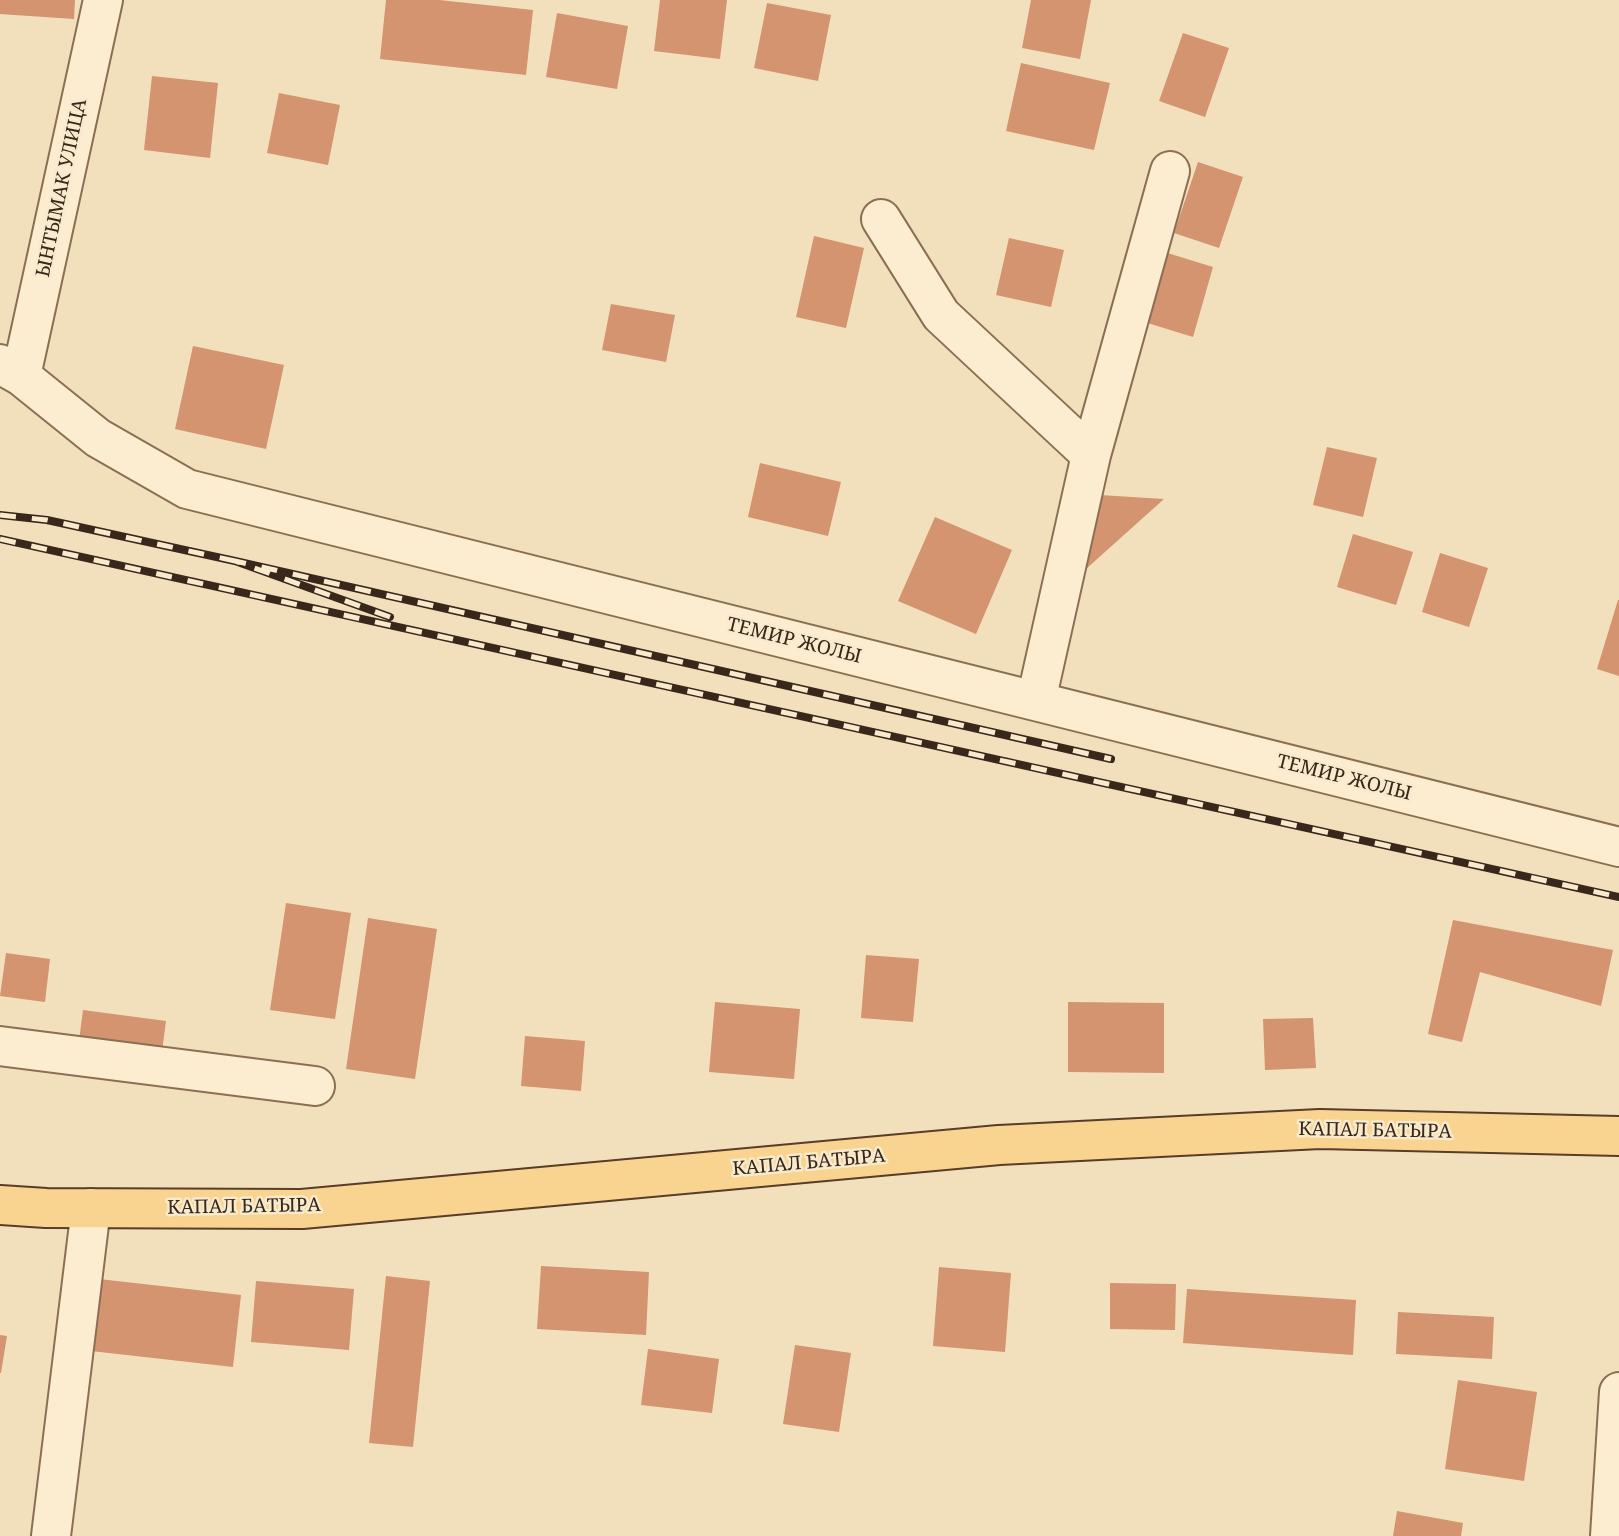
<!DOCTYPE html>
<meta charset="utf-8">
<style>
body{margin:0}
canvas{display:block;background:#f2dfbc}
</style>
<canvas width="1619" height="1536"></canvas>
<script>
const c = document.querySelector('canvas').getContext('2d');
c.lineJoin = 'round';
function fill(path, color) { c.fillStyle = color; c.fill(path, 'evenodd'); }
const toPath = rows => new Path2D(rows.map(r => 'M' + r).join(''));
function strokePath(path, color, width, dash) { c.strokeStyle = color; c.lineWidth = width; c.lineCap = dash ? 'butt' : 'round'; c.setLineDash(dash || []); c.stroke(path); }
function write(font, color, halo, rows, align = 'center') {
  c.font = font + ' "Noto Serif",serif'; c.lineWidth = 5; c.setLineDash([]); c.textBaseline = 'middle'; c.strokeStyle = halo; c.fillStyle = color; for (const [text, x, y, turn = 0] of rows) {
    c.save(); c.translate(x, y); c.rotate((+turn || 0) * Math.PI / 180); c.textAlign = isNaN(turn) ? turn : align; if (halo) c.strokeText(text, 0, 0); c.fillText(text, 0, 0); c.restore();
  }
}
fill(toPath([
 [0,0,75,0,74,19,0,14],
 [386,0,439,0,533,10,526,75,380,59],
 [660,0,727,0,720,59,654,51],
 [1031,0,1091,0,1080,59,1022,48],
 [767,3,831,15,818,81,754,68],
 [557,13,628,26,617,89,546,77],
 [1183,33,1229,48,1205,117,1159,101],
 [1021,63,1110,83,1094,150,1006,131],
 [152,76,218,83,210,158,144,150],
 [279,93,340,105,328,165,267,153],
 [1198,162,1243,177,1219,248,1174,233],
 [814,236,864,248,846,328,796,317],
 [1009,238,1064,250,1051,307,996,295],
 [1161,251,1213,267,1193,337,1141,321],
 [611,304,675,315,666,362,602,350],
 [193,346,284,365,266,449,175,429],
 [1327,447,1377,458,1363,517,1313,505],
 [760,463,841,482,828,536,748,517],
 [1100,495,1164,499,1086,569],
 [935,517,1012,550,976,634,898,601],
 [1353,534,1413,552,1396,605,1337,587],
 [1440,553,1488,568,1469,627,1422,612],
 [1618,600,1619,600,1619,676,1597,669],
 [286,903,351,913,335,1019,270,1010],
 [368,918,437,929,415,1079,346,1069],
 [1453,920,1613,950,1601,1006,1480,972,1462,1042,1428,1034],
 [6,953,50,959,45,1002,0,996],
 [866,955,919,959,913,1022,861,1018],
 [715,1002,800,1009,794,1079,709,1072],
 [1068,1002,1164,1003,1164,1073,1068,1072],
 [83,1010,166,1021,161,1059,78,1048],
 [1313,1018,1316,1068,1265,1070,1263,1019],
 [525,1036,585,1041,581,1091,521,1086],
 [541,1266,649,1272,646,1335,537,1329],
 [939,1267,1011,1273,1005,1352,933,1346],
 [386,1276,430,1281,413,1447,369,1443],
 [99,1279,241,1295,233,1367,91,1351],
 [256,1281,354,1289,349,1350,251,1342],
 [1110,1283,1176,1284,1175,1330,1110,1329],
 [1187,1289,1356,1300,1353,1355,1183,1343],
 [1398,1312,1494,1317,1492,1359,1396,1354],
 [0,1335,7,1336,1,1373,0,1373],
 [795,1345,851,1353,839,1432,783,1424],
 [648,1349,719,1359,712,1413,641,1405],
 [1458,1380,1537,1392,1524,1481,1445,1469],
 [1397,1511,1463,1523,1461,1536,1393,1536]
]), '#d3946f');
const minor = toPath([
 [881,219,941,315,1091,455],
 [0,364,21,376,98,438,187,489,1619,847],
 [21,376,103,0],
 [1036,701,1091,455,1170,171],
 [0,1046,315,1086],
 [51,1536,91,1208],
 [1610,1536,1619,1392]
]);
const major = toPath([
 [0,1205,46,1208,302,1209,999,1145,1320,1129,1619,1136]
]);
strokePath(minor, '#8b6f54', 42);
strokePath(major, '#583d29', 42);
strokePath(minor, '#fcedd0', 38);
strokePath(major, '#f9d390', 38);
const rail = toPath([
 [0,515,47,520,235,561],
 [0,539,1619,897],
 [390,617,235,561,1111,759]
]);
strokePath(rail, '#38271a', 8);
strokePath(rail, '#f8eacd', 5, [16]);
write('19px', '#38271a', '#f8eacd', [
 ["ЫНТЫМАК УЛИЦА",62,188,-78],
 ["ТЕМИР ЖОЛЫ",794,641,14],
 ["ТЕМИР ЖОЛЫ",1344,778,14],
 ["КАПАЛ БАТЫРА",1375,1131,1],
 ["КАПАЛ БАТЫРА",809,1163,-5],
 ["КАПАЛ БАТЫРА",244,1207,-1]
]);
</script>
